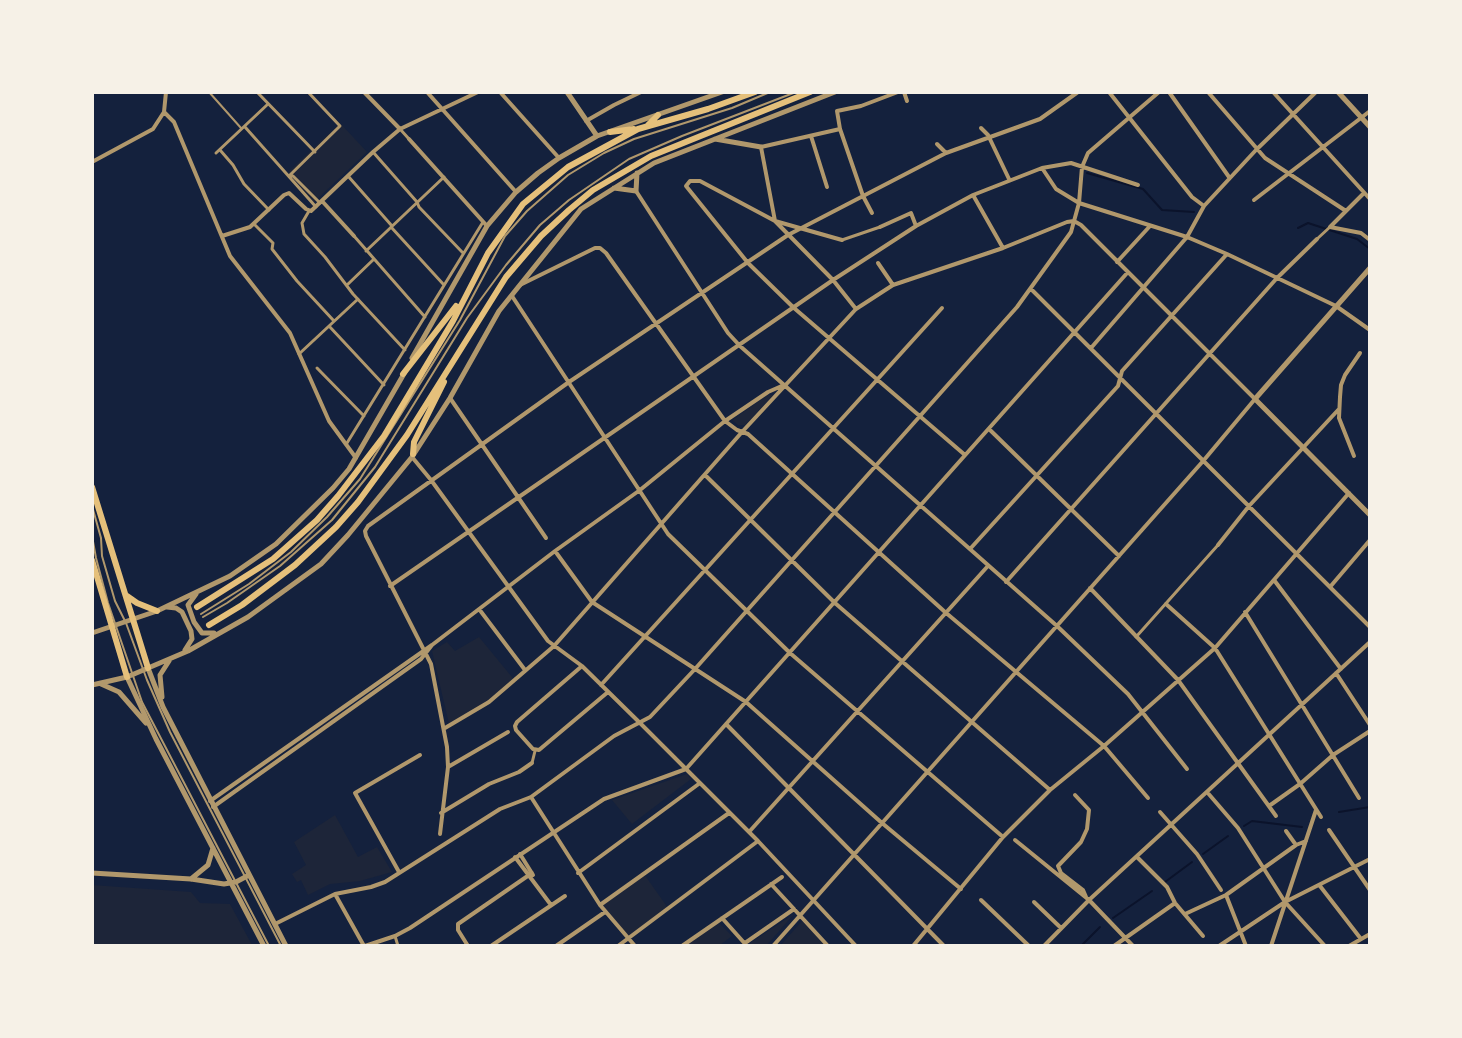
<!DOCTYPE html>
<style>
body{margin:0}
#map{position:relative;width:1462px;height:1038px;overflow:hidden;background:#14213d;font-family:Jost,sans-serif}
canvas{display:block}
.frame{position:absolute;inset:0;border:94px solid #f6f1e7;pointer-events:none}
</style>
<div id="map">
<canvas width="1462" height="1038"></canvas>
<div class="frame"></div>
</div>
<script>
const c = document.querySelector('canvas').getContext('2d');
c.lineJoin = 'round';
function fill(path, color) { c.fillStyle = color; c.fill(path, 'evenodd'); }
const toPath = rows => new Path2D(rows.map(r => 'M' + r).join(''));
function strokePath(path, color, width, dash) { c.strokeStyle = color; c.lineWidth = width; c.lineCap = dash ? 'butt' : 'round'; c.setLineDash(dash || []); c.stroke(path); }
fill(toPath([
 [340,123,367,152,312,204,285,175],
 [768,395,773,395,745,425,738,425,732,420],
 [479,637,516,682,495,699,450,728,432,651,447,642,455,651],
 [687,774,691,779,632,824,612,800],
 [335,815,358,857,377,847,392,872,360,881,330,884,308,895,301,880,297,882,292,874,306,865,294,842],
 [644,874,668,908,628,937,601,906],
 [92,885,191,892,200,903,230,904,252,945,93,945],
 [794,914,767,945,752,945,750,943],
 [802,921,825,945,780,946],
 [719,923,732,936,720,945,686,946]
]), '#1d2539');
strokePath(toPath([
 [1087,173,1143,189,1162,210,1194,212],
 [1298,228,1308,223,1357,239,1370,249],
 [1339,812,1370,807],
 [1244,826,1252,821,1302,827],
 [1203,854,1228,836],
 [1165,882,1192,862],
 [1113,918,1152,891],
 [1081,946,1100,927]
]), '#0b132b', 2);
strokePath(toPath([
 [209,92,241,128],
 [92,506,101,538,102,556,115,601,126,623,147,680,170,732,281,946],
 [92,536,96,558,108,603,142,702,269,946],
 [201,614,249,584,291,552,327,517,360,479,460,320,505,236,527,211,568,175,604,153,634,139,732,108,770,92],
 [203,617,227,603,280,566,332,520,375,467,467,318,506,265,540,225,569,200,629,159,682,136,796,92]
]), '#b1986c', 2);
strokePath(toPath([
 [257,92,315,152],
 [245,127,316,207],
 [400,129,409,139],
 [220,150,233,165,244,184,269,210],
 [373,152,417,202,419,207,463,253],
 [216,153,268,104],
 [289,176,340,126,308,92],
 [290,176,293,176,320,203],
 [348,176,392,226],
 [309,211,302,223,304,234,325,257,353,294,405,350],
 [254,224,273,243,272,249,297,281,334,321],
 [391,227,444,285],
 [354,236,425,317],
 [1317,239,1330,227],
 [842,240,880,227],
 [366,251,444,177],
 [347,285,374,259],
 [329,326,384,385],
 [299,354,358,299],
 [317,368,364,416],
 [347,443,483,222],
 [1136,637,1218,545],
 [532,763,535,751],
 [395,936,398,946]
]), '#b1986c', 3);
strokePath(toPath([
 [364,92,400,129],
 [427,92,516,192],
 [500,92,559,158],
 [904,92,907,101],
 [1109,92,1192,197,1204,206],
 [1169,92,1229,177],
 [1208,92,1265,158,1346,211],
 [1273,92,1370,199],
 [164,112,174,122,230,256,290,333,329,421,356,458],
 [586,121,614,105,641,92],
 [981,128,988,135,1009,179],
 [840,129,761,147,775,221,833,280,856,309],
 [811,136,827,187],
 [409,139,487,226],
 [937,144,946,153],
 [92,162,153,129,164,112,166,92],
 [1042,168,1056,189,1079,203,1187,237,1227,254,1336,306,1370,330],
 [636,191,728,333,740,346,1057,626,1128,694,1187,769],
 [973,195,1003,248],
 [1254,200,1370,111],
 [322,201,354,236],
 [872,213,863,196,840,129,837,111,861,106,898,92],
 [880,227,911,213,916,226],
 [1330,227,1364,193],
 [1330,227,1361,233,1370,240],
 [222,236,250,227,284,195,289,193,306,209,311,211,373,152,400,129,478,92],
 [842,240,775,221,700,181,690,181,686,186,748,263,794,308,965,455],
 [1117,262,1150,226],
 [878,263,893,285],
 [520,285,595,248,600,248,606,253,725,421,737,430,748,434,945,612,1104,746,1148,798],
 [1031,289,1370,627],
 [512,296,668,534,790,653,1003,837],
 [1091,348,1187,237,1204,206,1256,150,1316,92],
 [450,398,546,538],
 [989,429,1119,556],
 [1354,456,1339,418,1340,397,1341,385,1345,375,1360,353],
 [412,457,431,480,548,641,582,666,640,723,758,841,856,946],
 [705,475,835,603,1050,790],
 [1218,545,1249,506,1339,409],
 [970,549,1118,386,1122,371,1227,254],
 [555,551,592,602,746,702,882,823,961,889],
 [1274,580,1341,669],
 [1006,582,1277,278,1317,239],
 [390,586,833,280,916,226,973,195,1042,168,1071,163,1138,185],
 [1330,587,1370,540],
 [1090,588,1178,680,1276,816],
 [1166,604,1215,648,1321,817],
 [479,609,525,670],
 [1245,612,1359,798],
 [582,666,517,722,515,726,516,730,533,749,539,750,608,692],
 [1336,673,1370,725],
 [601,685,942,308],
 [726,724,944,946],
 [445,728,489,702,554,646,742,432,856,309,893,285,1003,248,1067,222,1074,221,1081,225,1255,399,1204,460,773,946],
 [448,767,508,732],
 [1207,792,1238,828,1285,902,1325,946],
 [1075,795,1089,810,1087,829,1081,842,1058,866,1061,873,1083,890,1086,897],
 [531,797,600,905,635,946],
 [210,801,432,645,555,551,640,490,725,421,768,392,784,385],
 [1269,806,1300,784,1333,755,1370,731],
 [213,807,421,659,432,645],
 [1160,812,1197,854,1221,890],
 [441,813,489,784,519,772,532,763],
 [1329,830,1370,890],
 [1286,831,1296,845],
 [749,832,987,567],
 [440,834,448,767,447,747,431,664,366,536,365,531,368,526,569,382,788,235,946,153,1040,119,1078,92],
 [1015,840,1089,900,1133,946],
 [520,854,533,875],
 [515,857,551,905],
 [1137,857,1167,887,1175,903,1203,936],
 [399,872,355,793,420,755],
 [578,873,700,783],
 [771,884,828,946],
 [1320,886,1361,939],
 [335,894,364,946],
 [1226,895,1246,946],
 [981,900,1029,946],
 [1034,902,1061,928],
 [600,905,729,813],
 [1185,914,1226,895,1296,845,1306,841],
 [722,918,747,946],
 [275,924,335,894,371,887,385,882,500,809,531,797,614,736,650,717,695,669,1017,307,1071,232,1079,203,1082,167,1088,153,1159,92],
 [745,943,794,909],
 [365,946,395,936,410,928,604,799,686,769,1128,272],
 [468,946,458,930,458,924,532,873],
 [491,946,565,896],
 [556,946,605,912],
 [618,946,758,841],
 [682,946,782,877],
 [913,946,1003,837,1050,790,1104,746,1215,648,1349,493],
 [1044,946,1089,900,1370,642],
 [1114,946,1175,903],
 [1219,946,1285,902,1370,859],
 [1271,946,1316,810],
 [1349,946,1370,934]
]), '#b1986c', 4);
strokePath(toPath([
 [567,92,597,136],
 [1338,92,1370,127],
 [715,139,761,147],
 [614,188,636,191,637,173],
 [1370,268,1255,399,1370,515],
 [412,358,487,226,516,192,538,173,559,158,597,136,722,92],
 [196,594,188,605,194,622,202,633,214,633],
 [167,607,176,608,182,612,191,631,192,639,185,650],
 [92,633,157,611,230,576,276,544,333,488,349,469,405,372],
 [148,668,163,707,286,946],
 [127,677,156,739,264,946],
 [101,684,119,692,146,723],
 [92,685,127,677,188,651,248,617,321,564,348,535,412,457,450,398,499,311,581,209,654,163,835,92],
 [162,697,160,675,169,661],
 [92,873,191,879,224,884,236,882,249,875],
 [191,879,208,865,213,848]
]), '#b1986c', 5);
strokePath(toPath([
 [92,487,148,668],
 [92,560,127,677],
 [127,596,137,603,157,611]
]), '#e5c07b', 6);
strokePath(toPath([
 [648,125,658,115],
 [610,132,634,129],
 [403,374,456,306],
 [413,454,414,442,444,382],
 [197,607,273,559,317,520,338,496,384,436,453,321,488,253,523,204,568,167,638,129,708,109,755,92],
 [209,625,242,605,295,565,336,527,358,502,407,435,506,277,541,236,569,210,593,190,651,156,810,92]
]), '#e5c07b', 6);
</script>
